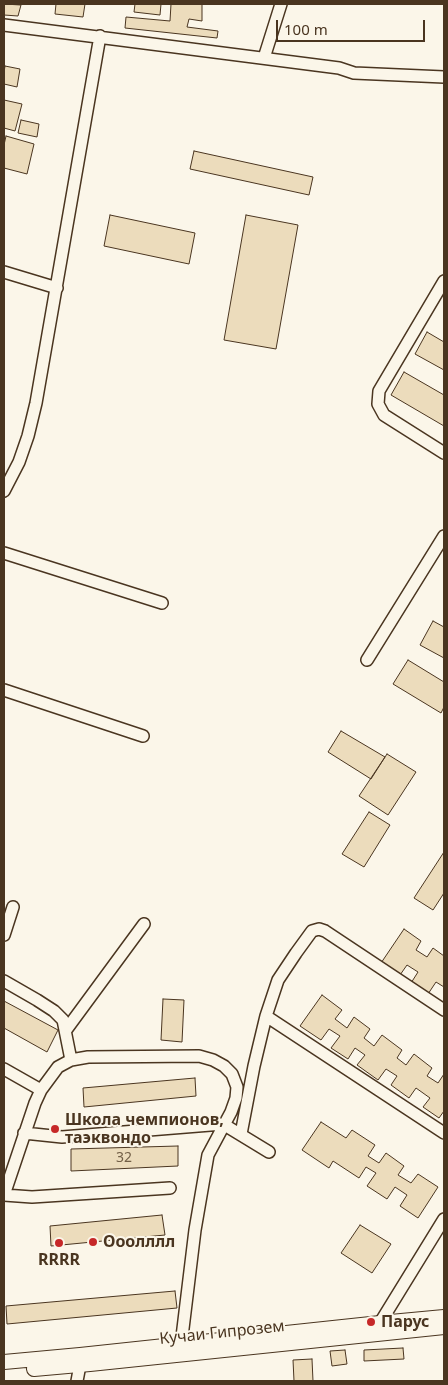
<!DOCTYPE html>
<meta charset="utf-8">
<style>
body{margin:0}
#map{position:relative;width:448px;height:1385px;overflow:hidden;background:#fbf6e9;font-family:"Noto Sans",sans-serif}
canvas{display:block}
.frame{position:absolute;inset:0;border:5px solid #4a3520;pointer-events:none}
.scale{position:absolute;left:276px;top:20px;width:149px;height:22px;box-sizing:border-box;border:2px solid #4a3520;border-top:0;padding-left:6px;font-size:15px;line-height:18px;white-space:nowrap;color:#4a3520;-webkit-text-stroke:4px #fbf6e9;paint-order:stroke}
</style>
<div id="map">
<canvas width="448" height="1385"></canvas>
<div class="frame"></div>
<div class="scale">100 m</div>
</div>
<script>
const c = document.querySelector('canvas').getContext('2d');
c.lineJoin = 'round';
function fill(path, color) { c.fillStyle = color; c.fill(path, 'evenodd'); }
const toPath = rows => new Path2D(rows.map(r => 'M' + r).join(''));
function strokePath(path, color, width, dash) { c.strokeStyle = color; c.lineWidth = width; c.lineCap = dash ? 'butt' : 'round'; c.setLineDash(dash || []); c.stroke(path); }
function write(font, color, halo, rows, align = 'center') {
  c.font = font + ' "Noto Sans",sans-serif'; c.lineWidth = 4; c.setLineDash([]); c.textBaseline = 'middle'; c.strokeStyle = halo; c.fillStyle = color; for (const [text, x, y, turn = 0] of rows) {
    c.save(); c.translate(x, y); c.rotate((+turn || 0) * Math.PI / 180); c.textAlign = isNaN(turn) ? turn : align; if (halo) c.strokeText(text, 0, 0); c.fillText(text, 0, 0); c.restore();
  }
}
const building = toPath([
 [4,4,21,5,18,16,4,15,4,4],
 [56,4,85,4,83,17,55,14,56,4],
 [135,4,161,4,160,15,134,12,135,4],
 [171,4,202,4,202,21,189,19,187,27,218,31,217,38,125,28,126,17,170,21,171,4],
 [5,66,20,69,17,87,4,84,4,72,5,66],
 [4,100,22,104,15,131,4,128,4,100],
 [21,120,39,124,37,137,18,133,21,120],
 [6,136,34,144,27,174,4,168,4,145,6,136],
 [194,151,313,177,309,195,190,169,194,151],
 [110,215,195,233,189,264,104,246,110,215],
 [246,215,298,225,276,349,224,340,246,215],
 [427,332,444,342,444,370,415,354,427,332],
 [404,372,444,395,444,426,391,395,404,372],
 [433,621,444,627,444,658,420,645,433,621],
 [408,660,444,682,444,707,441,713,393,684,408,660],
 [341,731,385,757,371,779,328,752,341,731],
 [387,754,416,772,388,815,359,796,387,754],
 [369,812,390,825,364,867,342,854,369,812],
 [444,852,444,893,433,910,414,898,444,852],
 [404,929,421,941,416,950,427,957,433,948,444,956,444,987,436,982,428,994,411,983,418,972,407,965,400,975,381,963,404,929],
 [322,995,342,1010,335,1019,347,1028,354,1017,370,1029,364,1038,374,1046,382,1035,402,1050,397,1058,406,1065,414,1054,432,1068,427,1076,438,1083,444,1074,444,1111,439,1118,423,1107,430,1098,416,1088,409,1098,391,1085,397,1076,386,1069,378,1080,357,1065,365,1055,355,1048,348,1059,331,1048,340,1036,329,1029,321,1040,300,1026,322,995],
 [163,999,184,1000,182,1042,161,1040,163,999],
 [4,1001,58,1030,47,1052,4,1028,4,1001],
 [195,1078,196,1096,84,1107,83,1088,195,1078],
 [321,1122,346,1138,352,1130,375,1145,368,1156,379,1163,386,1153,404,1166,398,1175,411,1183,418,1174,438,1187,418,1218,400,1206,407,1195,395,1187,387,1199,367,1186,376,1173,366,1167,359,1178,333,1161,329,1168,302,1150,321,1122],
 [178,1146,178,1166,71,1171,71,1149,178,1146],
 [162,1215,165,1235,51,1246,50,1226,162,1215],
 [360,1225,391,1244,372,1273,341,1253,360,1225],
 [175,1291,177,1308,7,1324,6,1306,175,1291],
 [403,1348,404,1359,364,1361,364,1350,403,1348],
 [345,1350,347,1364,332,1366,330,1351,345,1350],
 [312,1359,313,1381,294,1381,293,1360,312,1359]
]);
fill(building, '#ecdcbc');
strokePath(building, '#4a3520', 1);
const minor = toPath([
 [4,25,339,68,354,73,444,77],
 [264,58,281,4],
 [4,272,57,288],
 [444,281,379,391,378,404,384,415,444,453],
 [4,491,19,462,28,436,36,403,100,36],
 [4,553,162,603],
 [367,660,444,536],
 [4,690,143,736],
 [4,935,13,907],
 [4,981,37,1000,54,1011,63,1020,71,1060],
 [266,1016,444,1133],
 [66,1030,144,924],
 [4,1069,41,1090],
 [24,1133,62,1137,223,1124,269,1152],
 [241,1134,254,1066,266,1016,278,980,296,953,312,931,319,929,325,931,444,1010],
 [4,1195,35,1103,41,1090,58,1067,71,1060,88,1057,199,1056,213,1060,224,1066,232,1074,237,1087,236,1098,231,1112,208,1155,195,1230,181,1345],
 [4,1195,32,1197,170,1188],
 [379,1330,380,1323,444,1219],
 [77,1381,80,1365]
]);
const major = toPath([
 [4,1362,80,1355,380,1323,444,1317],
 [34,1369,90,1364,444,1327]
]);
strokePath(minor, '#4a3520', 14);
strokePath(major, '#4a3520', 16);
strokePath(minor, '#fbf6e9', 11);
strokePath(major, '#fbf6e9', 14);
for (const [x, y, r, color] of [
 [55,1129,5,"#c62828"],
 [93,1242,5,"#c62828"],
 [59,1243,5,"#c62828"],
 [371,1322,5,"#c62828"]
]) { const dot = new Path2D(); dot.arc(x, y, r, 0, 2 * Math.PI); c.fillStyle = color; c.fill(dot); strokePath(dot, '#fbf6e9', 2); }
write('14px', '#725f47', null, [
 ["32",124,1158]
]);
write('bold 16px', '#4a3520', '#fbf6e9', [
 ["Школа чемпионов,",65,1120],
 ["таэквондо",65,1138],
 ["Ооолллл",103,1242],
 ["RRRR",59,1260,"center"],
 ["Парус",381,1322]
], 'left');
write('16px', '#4a3520', '#fbf6e9', [
 ["Кучаи Гипрозем",222,1333,-6]
]);
</script>
